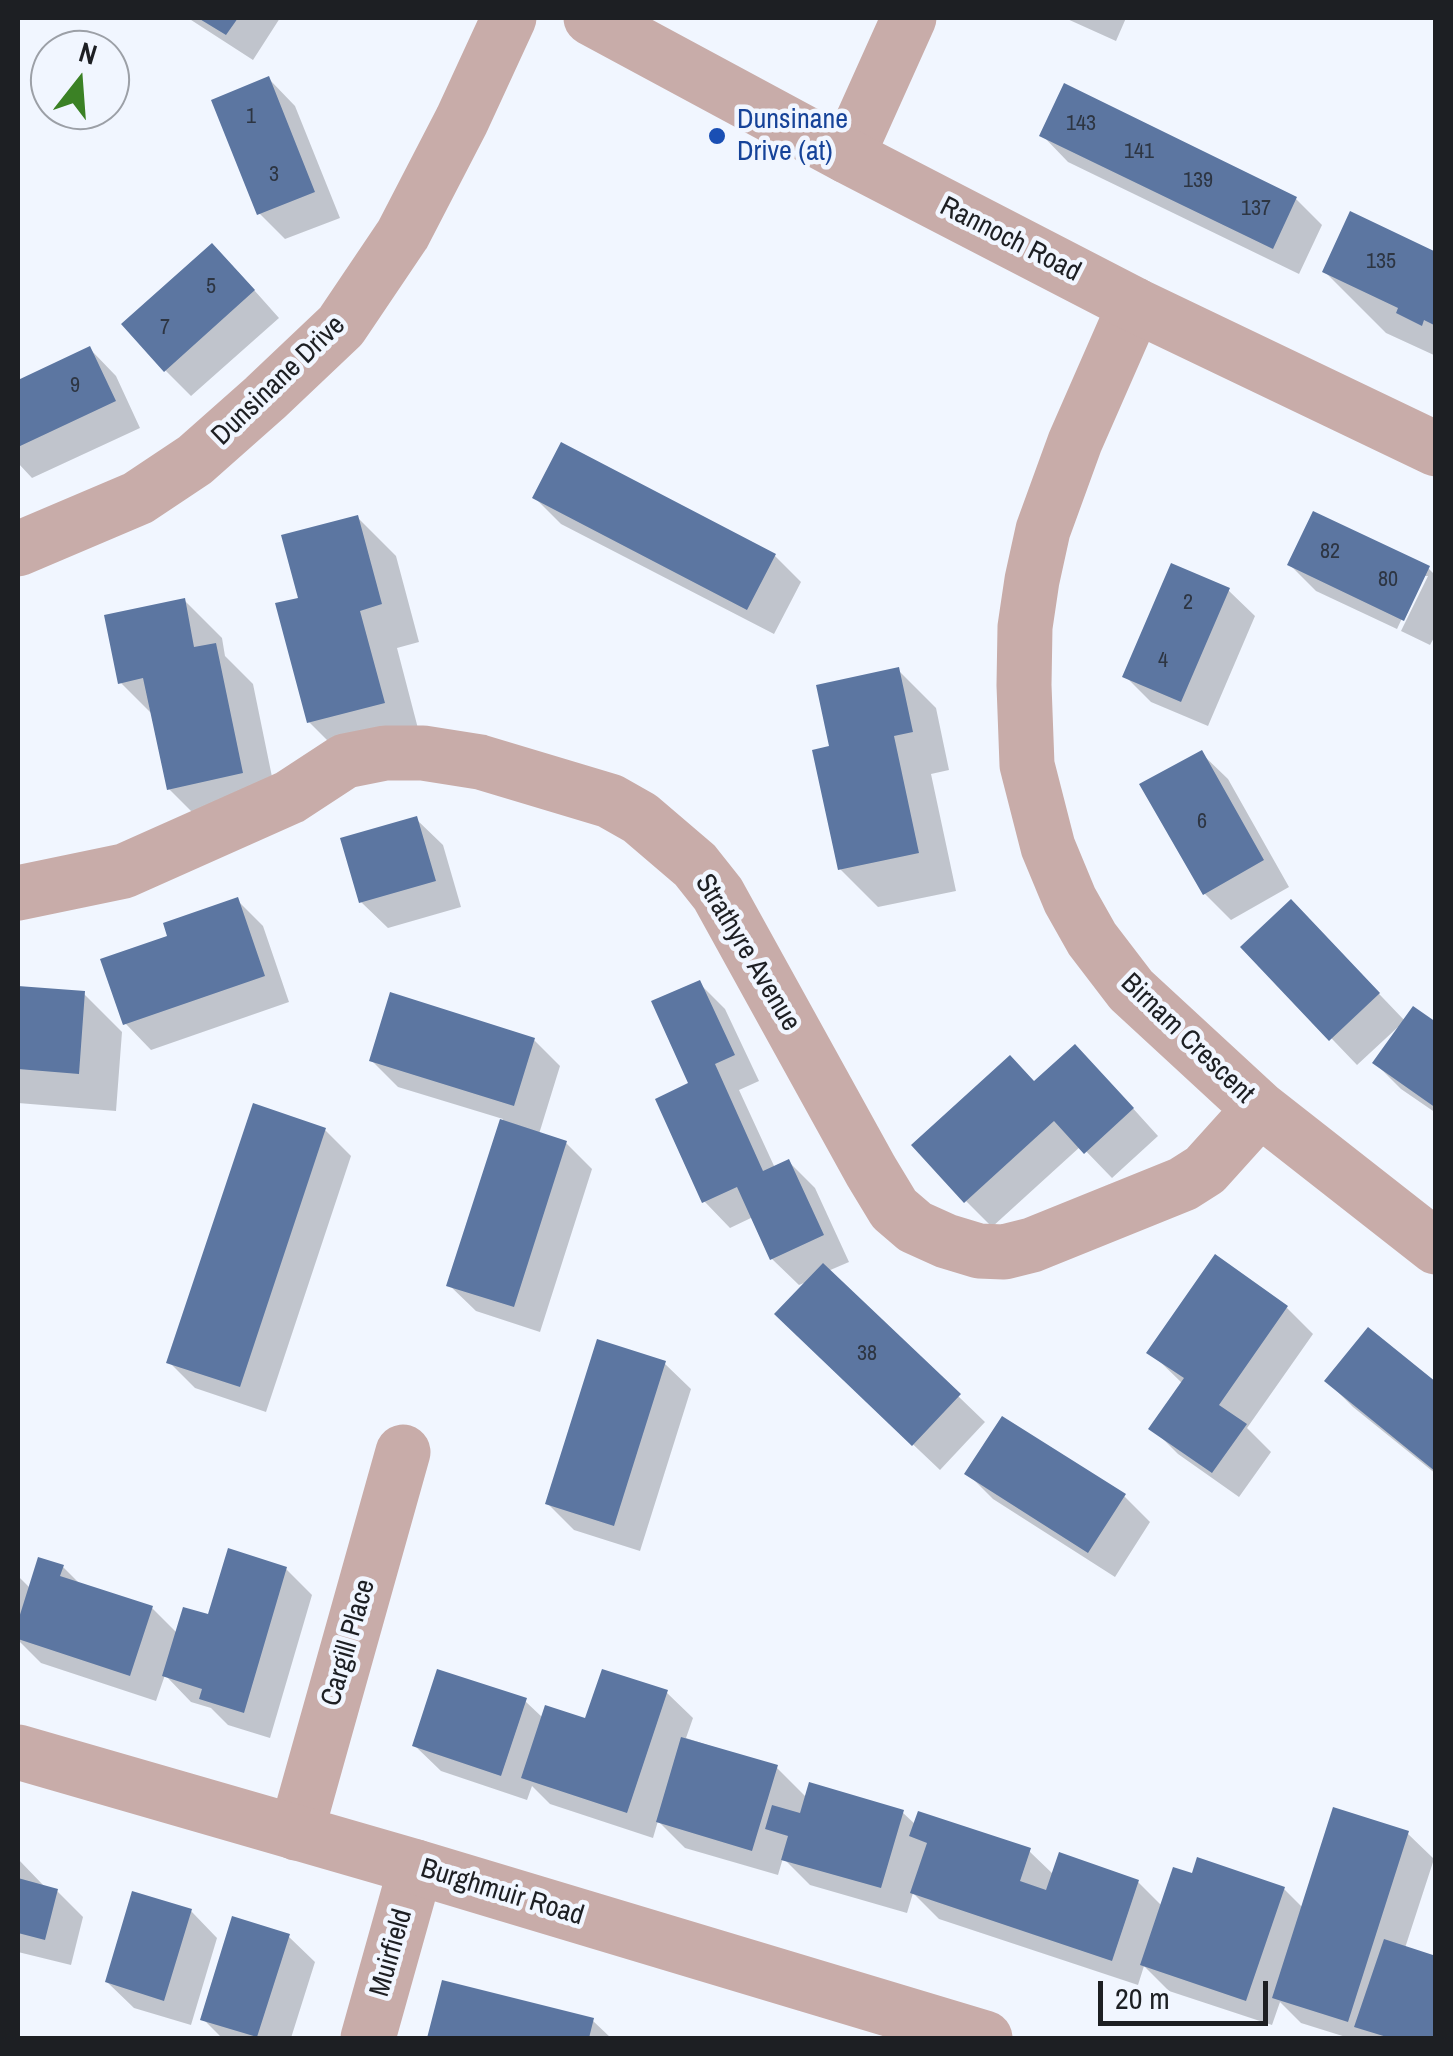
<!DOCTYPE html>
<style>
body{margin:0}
#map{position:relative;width:1453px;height:2056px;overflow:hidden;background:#f1f6ff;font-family:"Archivo Narrow",sans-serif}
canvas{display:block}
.frame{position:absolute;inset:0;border:20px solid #1d1f23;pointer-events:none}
.north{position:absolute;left:30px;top:30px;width:100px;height:100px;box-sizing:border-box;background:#f1f6ff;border:2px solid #9ca0a7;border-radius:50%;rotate:17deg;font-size:28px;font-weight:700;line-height:40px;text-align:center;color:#1d1f23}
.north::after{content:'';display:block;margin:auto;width:35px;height:45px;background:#3b8125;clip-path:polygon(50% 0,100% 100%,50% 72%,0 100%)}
.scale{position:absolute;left:1098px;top:1981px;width:170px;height:45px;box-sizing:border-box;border:5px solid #1d1f23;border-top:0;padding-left:12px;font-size:30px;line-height:35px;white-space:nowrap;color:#1d1f23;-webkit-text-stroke:8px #f1f6ff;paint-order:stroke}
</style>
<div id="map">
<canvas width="1453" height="2056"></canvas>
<div class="frame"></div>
<div class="north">N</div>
<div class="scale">20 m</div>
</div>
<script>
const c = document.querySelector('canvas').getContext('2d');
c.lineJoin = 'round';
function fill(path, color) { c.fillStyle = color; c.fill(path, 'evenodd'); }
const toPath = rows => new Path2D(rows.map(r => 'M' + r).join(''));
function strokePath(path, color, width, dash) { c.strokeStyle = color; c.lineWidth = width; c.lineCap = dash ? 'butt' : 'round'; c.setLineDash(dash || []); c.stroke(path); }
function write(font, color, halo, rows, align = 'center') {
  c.font = font + ' "Archivo Narrow",sans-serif'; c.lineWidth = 9; c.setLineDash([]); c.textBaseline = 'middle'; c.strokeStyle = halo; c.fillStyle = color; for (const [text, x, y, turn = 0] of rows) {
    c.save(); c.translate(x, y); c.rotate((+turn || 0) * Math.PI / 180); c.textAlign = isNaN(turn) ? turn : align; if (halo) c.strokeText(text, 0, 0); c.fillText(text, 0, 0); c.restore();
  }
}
fill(toPath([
 [188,18,280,18,253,60],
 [1065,18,1126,18,1116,41],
 [269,79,295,106,340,218,285,239,259,213],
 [1065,86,1296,199,1322,225,1299,274,1068,162,1042,135],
 [1436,254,1436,356,1386,333,1325,272],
 [238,272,279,318,191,396,165,370],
 [90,349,116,376,140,428,32,478,18,463,18,383],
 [535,498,775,556,801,582,774,634,561,524],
 [358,518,396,556,419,642,397,648,421,740,347,760,309,722,301,599],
 [1290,565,1428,568,1436,576,1436,634,1430,645,1401,631,1428,576,1422,576,1397,629,1316,591],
 [1228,590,1255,616,1208,726,1151,702,1125,676],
 [184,600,222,638,225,656,253,684,279,811,207,827,169,789,154,716,120,682],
 [898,670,936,708,949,770,931,774,956,891,878,907,840,869,832,748],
 [1201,753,1228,779,1289,887,1231,920,1204,893],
 [416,819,443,845,461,907,388,928,361,902],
 [237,900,263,926,289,1002,151,1050,125,1023],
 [1317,929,1405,1021,1436,1025,1436,1113,1401,1089,1375,1063,1400,1028,1398,1027,1357,1065,1244,947],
 [699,983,725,1009,759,1081,739,1090,775,1168,789,1162,815,1188,849,1262,828,1271,985,1422,940,1470,803,1340,809,1281,799,1285,772,1259,753,1217,730,1228,704,1201,691,1084],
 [18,989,84,994,122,1032,116,1111,18,1103],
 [534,1040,560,1066,539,1134,566,1143,592,1169,540,1332,476,1311,449,1285,503,1119,398,1087,371,1060],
 [1101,1073,1158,1136,1112,1178,1081,1146,992,1227,966,1201,1035,1083],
 [325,1130,351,1156,266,1412,195,1388,169,1362],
 [1287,1308,1313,1334,1247,1428,1271,1452,1239,1497,1178,1454,1152,1428,1183,1384,1150,1352],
 [664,1363,691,1389,640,1551,574,1530,548,1504],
 [1327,1381,1436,1385,1436,1474,1353,1407],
 [967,1473,1124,1496,1150,1522,1115,1577,993,1499],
 [63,1567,81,1585,152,1608,178,1634,210,1617,286,1569,312,1595,270,1738,228,1725,211,1708,191,1702,165,1675,156,1701,41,1663,19,1641,18,1647,18,1576,31,1589],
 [666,1692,693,1718,686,1738,776,1767,807,1798,902,1812,916,1825,1029,1851,1054,1875,1138,1882,1162,1906,1284,1889,1303,1908,1407,1833,1434,1859,1405,1948,1436,1958,1436,2038,1349,2038,1301,2023,1280,2002,1272,2025,1169,1991,1144,1966,1138,1985,939,1919,913,1893,907,1913,810,1885,783,1858,778,1875,685,1848,658,1821,653,1838,550,1804,532,1786,527,1800,441,1771,414,1745,525,1701,543,1718,587,1721],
 [18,1859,44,1886,57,1891,83,1917,71,1965,18,1952],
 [191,1911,217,1938,191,2025,134,2008,107,1982],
 [288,1936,315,1962,291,2038,222,2038,203,2019],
 [444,1983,592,2020,611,2038,430,2038]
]), '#0003');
fill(toPath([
 [198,18,238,18,226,35],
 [269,76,315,192,257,215,211,100],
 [1064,83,1297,197,1273,249,1039,136],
 [1350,211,1436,252,1436,326,1424,320,1422,326,1396,313,1398,308,1322,272],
 [212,243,255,290,164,372,121,324],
 [90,346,116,401,18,447,18,380],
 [561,442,776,554,747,610,532,498],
 [1313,511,1430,566,1404,621,1287,565],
 [358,515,382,604,360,611,385,703,307,723,275,603,298,598,281,535],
 [1171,563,1230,588,1181,702,1122,677],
 [185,598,194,647,216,643,243,773,167,790,143,678,118,684,104,615],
 [899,667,913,732,894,736,919,853,838,870,812,750,829,746,816,685],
 [1202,750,1264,860,1203,895,1139,784],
 [417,816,436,881,359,903,340,838],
 [238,897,265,976,123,1025,100,959,167,936,163,923],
 [1291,899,1380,993,1329,1041,1240,947],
 [700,980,735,1055,715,1064,763,1171,789,1159,824,1235,770,1260,737,1187,702,1203,655,1099,688,1083,651,1001],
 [18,986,85,991,79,1074,18,1069],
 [390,992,535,1038,514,1106,369,1061],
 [1413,1006,1436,1022,1436,1108,1372,1063],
 [1075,1044,1134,1108,1084,1154,1054,1121,964,1203,911,1145,1010,1055,1034,1081],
 [253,1103,326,1128,240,1387,166,1363],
 [500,1119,567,1141,514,1307,446,1286],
 [1215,1254,1288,1306,1219,1405,1247,1424,1212,1473,1148,1429,1184,1378,1146,1353],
 [823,1263,961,1394,912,1446,774,1314],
 [1368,1327,1436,1382,1436,1472,1324,1381],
 [597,1339,666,1361,614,1526,545,1504],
 [1002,1416,1126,1494,1088,1553,964,1474],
 [228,1548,287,1567,244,1713,199,1699,202,1689,162,1676,183,1607,208,1614],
 [38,1557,64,1565,60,1576,153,1606,130,1676,18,1639,18,1621],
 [437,1669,527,1698,501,1776,412,1746],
 [602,1669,668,1690,627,1813,521,1778,545,1705,585,1718],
 [681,1737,778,1765,752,1851,656,1822],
 [809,1782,904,1810,881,1888,781,1860,788,1836,765,1829,772,1805,800,1813],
 [1333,1807,1409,1831,1348,2022,1272,1998],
 [918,1811,1031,1848,1020,1881,1046,1890,1059,1852,1139,1880,1112,1961,910,1893,927,1843,909,1836],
 [1197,1857,1285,1887,1246,2001,1140,1965,1173,1867,1192,1873],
 [18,1878,58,1889,45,1940,18,1933],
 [132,1891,192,1909,164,2001,105,1982],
 [232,1916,290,1934,257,2037,200,2020],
 [1384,1939,1436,1956,1436,2038,1390,2038,1354,2027],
 [442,1980,594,2018,589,2038,427,2038]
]), '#5c76a1');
strokePath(toPath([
 [847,156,909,18],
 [1135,305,1075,442,1043,530,1032,580,1025,627,1024,685,1027,765,1048,847,1070,900,1092,939,1131,990,1260,1109,1436,1247],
 [18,549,138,498,195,460,265,398,341,326,403,234,462,120,509,18],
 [18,893,124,871,290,797,345,761,385,753,423,753,480,762,610,801,640,818,695,865,718,894,871,1171,894,1209,915,1227,946,1241,979,1251,1004,1252,1032,1245,1183,1184,1205,1170,1260,1109],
 [296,1833,403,1452],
 [368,2038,416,1867]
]), '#c8aca9', 55);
strokePath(toPath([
 [591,18,847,156,1135,305,1436,449],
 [18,1752,416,1867,985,2038]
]), '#c8aca9', 55);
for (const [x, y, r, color] of [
 [717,136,10,"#1a4fb4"]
]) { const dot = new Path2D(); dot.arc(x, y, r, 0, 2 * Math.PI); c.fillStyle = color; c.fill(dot); strokePath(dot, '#f1f6ff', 4); }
write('22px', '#2d3542', null, [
 ["1",251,117],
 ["143",1081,124],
 ["141",1139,152],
 ["3",274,175],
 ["139",1198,181],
 ["137",1256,209],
 ["135",1381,262],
 ["5",211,287],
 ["7",165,328],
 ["9",75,386],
 ["82",1330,552],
 ["80",1388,580],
 ["2",1188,603],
 ["4",1163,661],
 ["6",1202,822],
 ["38",867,1354]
]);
write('28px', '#164399', '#f1f6ff', [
 ["Dunsinane",737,120],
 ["Drive (at)",737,152]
], 'left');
write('28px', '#1d1f23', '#f1f6ff', [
 ["Rannoch Road",1010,240,27],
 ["Dunsinane Drive",279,381,-44],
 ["Strathyre Avenue",747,953,59],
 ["Birnam Crescent",1187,1039,44],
 ["Cargill Place",349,1643,-74],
 ["Burghmuir Road",502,1893,17],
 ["Muirfield",392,1953,-74]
]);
</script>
